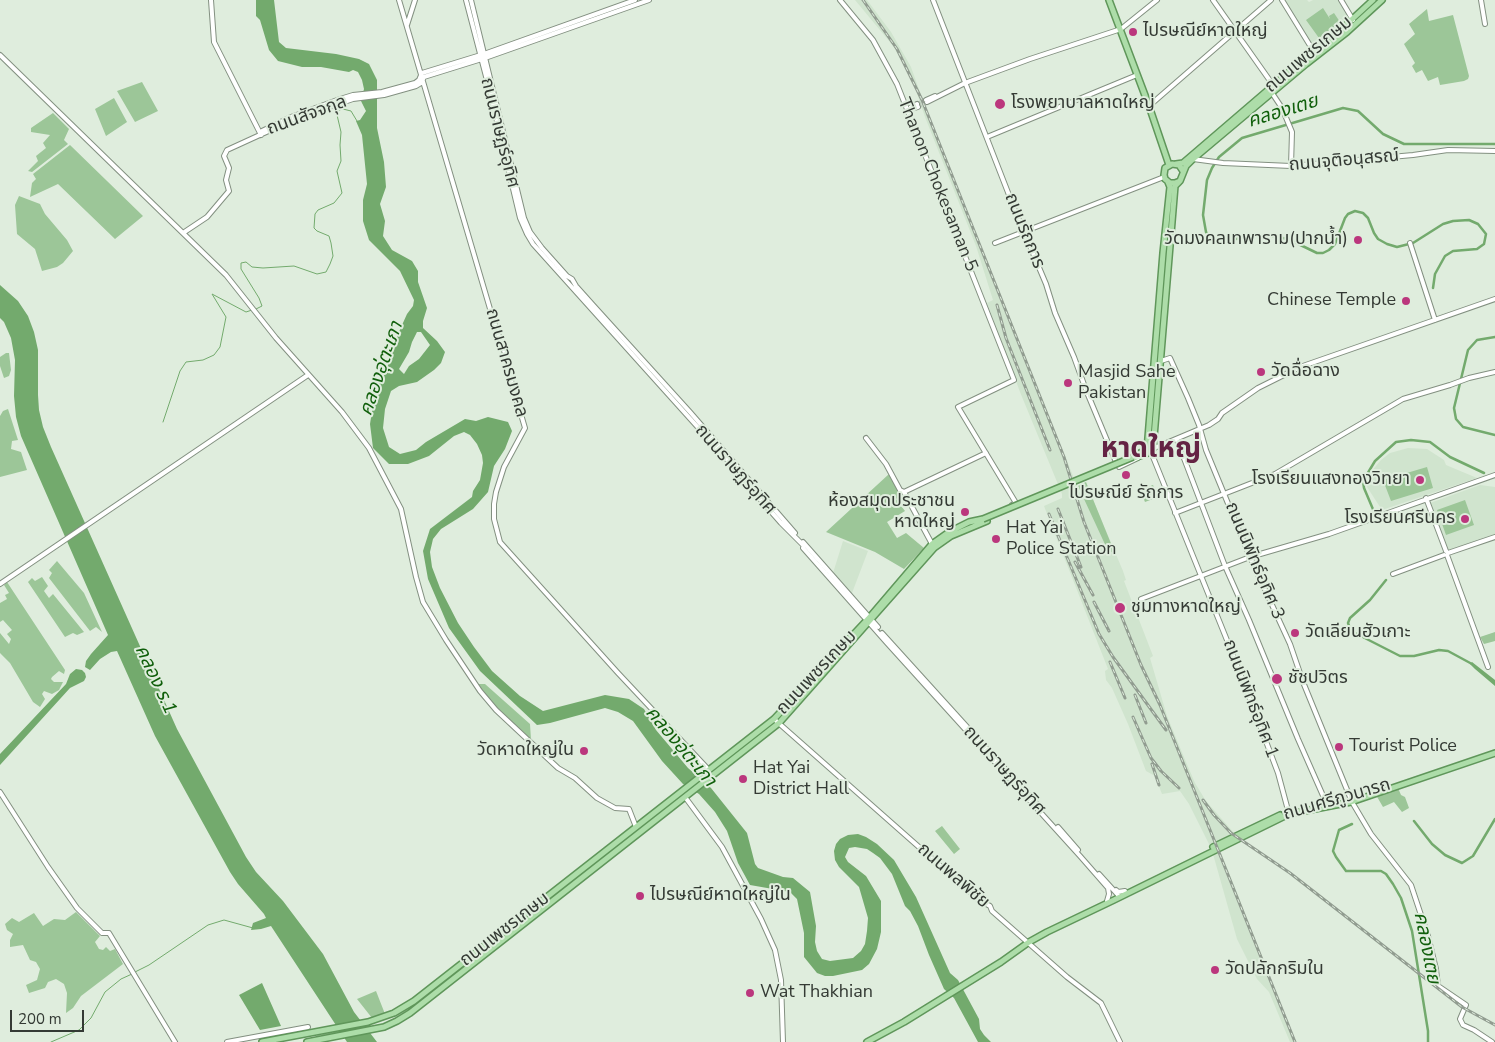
<!DOCTYPE html>
<meta charset="utf-8">
<style>
body{margin:0}
#map{position:relative;width:1495px;height:1042px;overflow:hidden;background:#dfeddd;font-family:"Nunito Sans",sans-serif}
canvas{display:block}
.scale{position:absolute;left:10px;top:1010px;width:74px;height:22px;box-sizing:border-box;border:2px solid #343a34;border-top:0;padding-left:6px;font-size:15px;line-height:18px;white-space:nowrap;color:#343a34;-webkit-text-stroke:4px #dfeddd;paint-order:stroke}
</style>
<div id="map">
<canvas width="1495" height="1042"></canvas>
<div class="scale">200 m</div>
</div>
<script>
const c = document.querySelector('canvas').getContext('2d');
c.lineJoin = 'round';
function fill(path, color) { c.fillStyle = color; c.fill(path, 'evenodd'); }
const toPath = rows => new Path2D(rows.map(r => 'M' + r).join(''));
function strokePath(path, color, width, dash) { c.strokeStyle = color; c.lineWidth = width; c.lineCap = dash ? 'butt' : 'round'; c.setLineDash(dash || []); c.stroke(path); }
function write(font, color, halo, rows, align = 'center') {
  c.font = font + ' "Nunito Sans","Noto Sans Thai",sans-serif'; c.lineWidth = 4; c.setLineDash([]); c.textBaseline = 'middle'; c.strokeStyle = halo; c.fillStyle = color; for (const [text, x, y, turn = 0] of rows) {
    c.save(); c.translate(x, y); c.rotate((+turn || 0) * Math.PI / 180); c.textAlign = isNaN(turn) ? turn : align; if (halo) c.strokeText(text, 0, 0); c.fillText(text, 0, 0); c.restore();
  }
}
fill(toPath([
 [855,0,867,0,891,32,911,67,937,140,978,242,988,263,1081,496,1090,493,1123,571,1126,580,1124,581,1153,656,1150,658,1167,716,1186,762,1195,783,1206,801,1235,834,1210,846,1189,804,1180,791,1162,794,1155,776,1146,771,1128,724,1112,688,1106,680,1105,671,1108,669,1044,506,1062,498,1062,494,1020,392,987,303,993,300,976,246,925,117,915,87,894,47],
 [1282,0,1307,0,1309,2,1313,0,1339,0,1349,17,1311,47],
 [1408,448,1427,449,1444,460,1446,465,1477,478,1382,510,1367,487,1370,473,1381,460,1390,453],
 [1480,485,1495,487,1495,535,1448,551,1430,503],
 [843,541,868,551,852,593,833,573],
 [1220,850,1296,1042,1290,1042,1269,992,1257,979,1237,939,1213,854]
]), '#d0e4ce');
fill(toPath([
 [1323,8,1330,19,1329,16,1334,13,1340,22,1319,38,1306,20],
 [1427,9,1429,21,1453,15,1469,76,1468,79,1464,81,1440,85,1438,77,1428,81,1422,70,1416,73,1412,66,1415,63,1404,44,1415,34,1409,24],
 [142,82,158,111,135,122,117,91],
 [114,98,127,122,106,136,95,109],
 [53,113,69,129,64,140,68,144,32,172,28,171,38,161,36,156,46,148,43,143,50,135,31,132,31,128],
 [70,145,143,216,115,239,58,184,30,197,32,183,36,179,33,174],
 [19,196,40,204,45,214,67,240,73,251,63,263,57,267,42,271,35,249,17,234,15,205],
 [6,353,9,353,11,370,9,376,4,378,0,366,0,357],
 [8,409,18,440,12,441,11,449,21,452,27,470,0,477,0,416,3,411],
 [1427,467,1433,488,1391,501,1383,480],
 [889,474,899,492,903,493,896,499,905,511,887,522,897,538,906,533,924,548,904,569,875,552,826,532],
 [1086,482,1114,551,1109,553,1078,486],
 [1153,485,1158,497,1145,502,1140,490],
 [1465,500,1474,525,1446,535,1437,510],
 [57,561,84,593,102,632,96,627,90,631,49,578,52,573,49,570],
 [42,577,48,586,44,591,49,598,53,594,84,632,77,635,73,633,65,637,28,582,32,578,35,581],
 [7,582,65,670,64,674,59,671,52,677,51,679,54,682,63,682,59,690,52,694,44,691,42,694,45,699,40,707,33,702,10,663,0,653,0,633,9,644,11,639,7,634,12,630,3,620,0,622,0,603,7,599,5,595,9,593,4,585],
 [1495,632,1495,641,1484,644,1480,637],
 [478,684,485,684,530,724,531,740,487,698],
 [1398,788,1401,795,1405,797,1409,808,1402,812,1394,802,1383,807,1376,795],
 [942,826,960,849,954,854,935,831],
 [76,912,100,936,95,942,99,949,103,950,106,947,110,951,115,949,123,964,81,996,73,1008,66,1013,67,993,64,984,56,979,48,982,45,988,29,993,26,985,37,980,40,969,36,962,30,960,23,945,10,947,10,940,13,934,7,930,5,924,12,918,19,922,34,913,43,926,54,919,65,920],
 [376,991,385,1014,372,1018,357,999]
]), '#9cc698');
fill(toPath([
 [256,0,274,0,279,42,286,48,336,54,359,59,369,64,377,80,377,128,384,162,386,187,380,204,385,221,383,236,392,250,412,261,418,271,418,282,427,308,423,321,423,328,437,341,445,352,441,363,434,370,417,382,399,386,391,391,385,409,383,428,389,447,400,454,416,450,426,442,465,419,476,421,488,417,508,422,512,431,505,449,494,466,488,492,473,509,441,529,433,539,430,552,432,567,440,588,458,623,474,647,492,671,520,696,543,711,605,695,629,699,644,709,656,730,688,768,711,788,747,833,755,864,758,868,783,877,793,878,810,892,816,926,815,942,817,951,822,959,830,961,853,958,861,951,865,944,867,931,868,918,859,887,839,867,835,860,834,851,836,844,840,839,848,835,858,834,866,837,877,844,894,860,916,897,950,973,958,980,979,1019,980,1029,984,1035,991,1042,978,1042,954,998,944,989,929,955,918,926,910,911,905,906,892,874,880,858,873,853,867,849,855,847,849,848,845,857,848,862,866,876,881,901,881,932,877,949,869,964,862,970,833,976,825,976,817,973,804,957,804,933,797,899,790,892,750,885,738,863,727,831,715,812,699,794,683,784,662,761,633,721,618,712,605,708,550,723,537,725,480,671,449,628,428,579,423,551,430,529,472,497,473,491,480,480,483,463,482,455,477,444,470,435,464,432,454,436,429,456,408,464,389,464,373,448,370,424,376,386,386,371,398,334,407,314,413,306,414,300,400,271,369,240,363,221,363,200,367,184,362,135,356,121,360,120,366,111,361,101,364,89,362,80,358,72,353,70,349,72,321,67,302,67,278,61,269,50,260,20,256,16],
 [417,332,421,332,430,345,419,359,409,366,404,374,399,369,409,352,412,342],
 [0,285,18,301,28,316,34,332,38,350,38,395,39,410,43,427,51,447,177,729,246,857,256,872,283,901,323,954,354,1012,377,1042,347,1042,271,926,261,929,251,930,253,923,266,918,264,914,238,884,230,872,155,736,117,651,111,652,100,659,90,670,85,667,86,661,91,654,108,635,21,436,16,417,14,396,15,360,11,338,4,322,0,318],
 [1472,662,1495,680,1495,686,1475,669,1470,664],
 [76,669,82,670,85,673,86,677,84,681,70,688,0,765,0,754,66,684,70,674],
 [262,983,281,1026,260,1030,239,995]
]), '#73aa6d');
strokePath(toPath([
 [256,309,262,306,259,298,241,269,241,263,246,262,252,267,263,268,294,266,317,274,326,272,330,264,333,256,331,243,329,236,317,231,314,228,315,214,318,210,334,203,342,193,337,171,341,161,340,145,341,132,337,115,339,110,343,109,351,111,357,121],
 [163,422,180,371,186,362,203,360,214,355,220,347,226,317,212,294,246,312,252,310],
 [135,972,149,965,208,925,224,920,253,928],
 [51,1042,79,1030,91,1018,105,992,121,979,132,974]
]), '#73aa6d', 1);
strokePath(toPath([
 [1433,288,1435,274,1445,256,1453,251,1477,249,1484,244,1486,234,1478,224,1469,220,1453,221,1443,224,1413,243,1397,247,1387,244,1378,239,1374,233,1368,218,1363,213,1355,211,1348,214,1345,218,1335,244,1329,250,1323,253,1317,253,1288,239,1272,236,1253,235,1219,243,1213,242,1206,232,1203,215,1207,180,1212,168,1219,157,1242,138,1343,108,1358,111,1383,134,1404,144,1495,144],
 [1495,337,1477,340,1468,350,1454,408,1456,419,1463,427,1495,435],
 [1375,514,1364,488,1363,481,1375,461,1396,442,1411,440,1430,442,1450,457,1484,473],
 [1386,580,1370,600,1350,618,1348,623,1351,631,1400,656,1414,656,1439,650,1448,651,1472,664],
 [1414,821,1432,844,1445,855,1462,863,1473,856,1495,819],
 [1352,824,1339,830,1333,851,1336,857,1346,871,1381,871,1386,874,1393,884,1401,898,1412,931,1428,1031,1428,1042]
]), '#73aa6d', 2.5);
strokePath(toPath([
 [917,104,926,100],
 [918,107,927,102]
]), '#bdc9bb', 4, [4, 2]);
const minor = toPath([
 [211,0,214,42,261,135],
 [399,0,493,319,508,362,508,370,525,428,504,467,496,492,494,504,494,519,500,542,618,673,709,770],
 [466,0,489,88,520,218,527,234,533,244,748,483,752,490,781,523,804,546,803,548,887,643,1080,856,1108,888,1109,894,1107,901],
 [471,0,524,218,530,232,542,248,567,276,572,279,576,286,593,305,690,412,795,533],
 [840,0,873,40,897,84,1014,380,958,407,1016,503,1012,505],
 [933,0,1016,213,1046,284,1055,313,1074,357,1086,390,1116,462],
 [1213,0,1273,85],
 [1282,0,1314,52],
 [1341,0,1353,20],
 [1481,0,1485,24],
 [407,25,415,0],
 [0,55,226,275,276,338,342,412,369,448,401,509,416,577,423,602,446,640,480,691,496,710,558,768,575,778,597,798,615,808,629,809,636,827],
 [1272,93,1282,108,1292,132,1291,166],
 [926,100,935,96],
 [927,102,965,83,1030,59,1121,29,1157,0],
 [1149,106,1271,0],
 [910,109,911,107,917,104],
 [908,110,918,107],
 [261,135,262,131,291,117,340,99,353,95,382,92,415,83,419,80,422,73,484,54,635,0],
 [987,137,1137,75],
 [1193,159,1223,163,1291,166,1413,155,1448,150,1495,151],
 [183,233,207,217,229,191,226,180,229,168,224,156,227,150,297,118,353,99,384,95,416,86,421,83,424,77,485,58,649,0],
 [995,243,1164,177],
 [1410,243,1435,320],
 [1161,361,1170,358,1188,398,1199,425,1206,450,1250,557,1290,644,1303,682,1352,802,1371,834,1411,885,1428,936,1436,969,1438,986,1466,1005,1460,1019,1463,1025,1474,1030,1492,1042],
 [866,438,886,464,900,490,904,492,932,544],
 [1177,440,1225,566,1249,620,1298,739,1328,807],
 [1152,449,1209,425,1218,419,1222,413,1258,388,1300,367,1495,299],
 [1149,451,1151,452,1237,665,1278,773,1289,814],
 [1119,467,1138,458],
 [904,492,986,453],
 [1426,498,1446,551],
 [1175,513,1275,474,1403,399,1450,385,1469,378,1495,372],
 [803,542,878,627],
 [1448,553,1495,537],
 [1447,555,1488,667],
 [1393,574,1444,555],
 [0,584,308,375],
 [1141,599,1250,557,1329,534,1495,475],
 [882,633,1037,804],
 [774,719,979,900,990,906,992,911,1067,977,1101,1003,1120,1042],
 [0,792,48,867,77,908,102,933,109,933,175,1042],
 [685,797,722,847,761,919,775,950,781,980,783,1042],
 [1058,827,1078,850],
 [1099,874,1118,895],
 [1116,890,1118,892,1125,891],
 [227,1042,308,1027]
]);
const major = toPath([
 [1109,0,1149,106,1169,165],
 [1176,164,1183,163,1303,60,1334,36,1373,0],
 [1183,171,1179,165,1172,164,1165,168,1164,175,1165,179,1170,183,1175,183,1180,181,1186,166,1193,159,1306,64,1347,32,1382,0],
 [1140,453,1147,450,1163,253,1170,187,1168,182],
 [1134,458,1151,452,1153,449,1175,186,1179,182],
 [1213,847,1280,815],
 [262,1042,368,1022,394,1013,414,1001,774,719,868,619,932,544,949,532,969,522,983,519],
 [307,1042,384,1027,397,1021,410,1013,779,723,934,548,951,536,987,521],
 [867,1042,904,1022,1001,962,1029,942,1047,932,1114,900,1289,814,1351,802,1495,753]
]);
strokePath(minor, '#839081', 6);
strokePath(major, '#5f965a', 8);
strokePath(minor, '#fff', 4);
strokePath(major, '#addda9', 5);
const rail = toPath([
 [863,0,897,49,922,100,1064,457,1084,522,1141,665,1160,705,1295,1042],
 [997,305,1006,338,1050,450],
 [1058,509,1081,567],
 [1049,514,1099,634,1113,657,1166,730],
 [1075,562,1093,595],
 [1094,602,1109,631],
 [1110,662,1125,698],
 [1135,695,1146,723],
 [1133,717,1151,758,1161,771,1179,788],
 [1152,764,1159,785],
 [1203,800,1214,815,1231,833,1290,873,1462,1007,1495,1025]
]);
strokePath(rail, '#919c90', 3);
strokePath(rail, '#dfeddd', 1, [4]);
const majorBridge = toPath([
 [983,519,1133,457]
]);
strokePath(majorBridge, '#5f965a', 8, []);
strokePath(majorBridge, '#addda9', 5);
for (const [x, y, r, color] of [
 [1133,32,5,"#bb377d"],
 [1000,104,6,"#bb377d"],
 [1358,240,5,"#bb377d"],
 [1406,301,5,"#bb377d"],
 [1261,372,5,"#bb377d"],
 [1068,383,5,"#bb377d"],
 [1126,475,5,"#bb377d"],
 [1420,480,5,"#bb377d"],
 [965,512,5,"#bb377d"],
 [1465,519,5,"#bb377d"],
 [996,539,5,"#bb377d"],
 [1120,608,6,"#bb377d"],
 [1295,633,5,"#bb377d"],
 [1277,679,6,"#bb377d"],
 [1339,747,5,"#bb377d"],
 [584,751,5,"#bb377d"],
 [743,779,5,"#bb377d"],
 [640,896,5,"#bb377d"],
 [1215,970,5,"#bb377d"],
 [750,993,5,"#bb377d"]
]) { const dot = new Path2D(); dot.arc(x, y, r, 0, 2 * Math.PI); c.fillStyle = color; c.fill(dot); strokePath(dot, '#dfeddd', 2); }
write('18px', '#343a34', '#dfeddd', [
 ["ไปรษณีย์หาดใหญ่",1143,32],
 ["โรงพยาบาลหาดใหญ่",1011,104],
 ["วัดมงคลเทพาราม(ปากน้ำ)",1348,240,"right"],
 ["Chinese Temple",1396,301,"right"],
 ["วัดฉื่อฉาง",1271,372],
 ["Masjid Sahe",1078,373],
 ["Pakistan",1078,394],
 ["โรงเรียนแสงทองวิทยา",1410,480,"right"],
 ["ไปรษณีย์ รัถการ",1126,494,"center"],
 ["ห้องสมุดประชาชน",955,502,"right"],
 ["หาดใหญ่",955,523,"right"],
 ["โรงเรียนศรีนคร",1455,519,"right"],
 ["Hat Yai",1006,529],
 ["Police Station",1006,550],
 ["ชุมทางหาดใหญ่",1131,608],
 ["วัดเลียนฮัวเกาะ",1305,633],
 ["ชัชปวิตร",1288,679],
 ["Tourist Police",1349,747],
 ["วัดหาดใหญ่ใน",574,751,"right"],
 ["Hat Yai",753,769],
 ["District Hall",753,790],
 ["ไปรษณีย์หาดใหญ่ใน",650,896],
 ["วัดปลักกริมใน",1225,970],
 ["Wat Thakhian",760,993]
], 'left');
write('18px', '#343a34', '#dfeddd', [
 ["ถนนเพชรเกษม",1309,55,-40],
 ["ถนนสัจจกุล",307,116,-20],
 ["ถนนราษฏร์อุทิศ",499,133,76],
 ["ถนนจุติอนุสรณ์",1344,161,-5],
 ["Thanon Chokesaman 5",937,185,68],
 ["ถนนรัถการ",1024,231,68],
 ["ถนนสาครมงคล",506,363,74],
 ["ถนนราษฏร์อุทิศ",735,470,49],
 ["ถนนนิพัทธ์อุทิศ 3",1254,561,67],
 ["ถนนเพชรเกษม",817,673,-47],
 ["ถนนนิพัทธ์อุทิศ 1",1250,699,69],
 ["ถนนราษฏร์อุทิศ",1004,771,48],
 ["ถนนศรีภูวนารถ",1337,800,-16],
 ["ถนนพลพิชัย",953,876,41],
 ["ถนนเพชรเกษม",505,930,-38]
]);
write('italic 19px', '#105f0b', '#dfeddd', [
 ["คลองเตย",1283,112,-17],
 ["คลองอุ่ตะเภา",382,369,-71],
 ["คลอง ร.1",155,680,65],
 ["คลองอุ่ตะเภา",680,747,50],
 ["คลองเตย",1426,948,79]
]);
write('bold 28px', '#642343', '#dfeddd', [
 ["หาดใหญ่",1151,450]
]);
</script>
